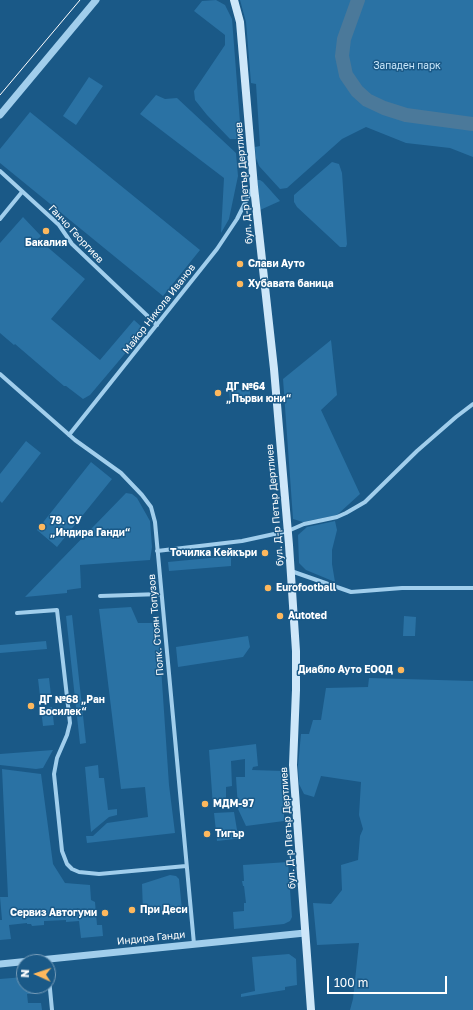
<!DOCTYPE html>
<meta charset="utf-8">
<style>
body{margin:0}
#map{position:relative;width:473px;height:1010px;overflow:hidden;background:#1a5987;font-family:"Golos Text",sans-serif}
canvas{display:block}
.north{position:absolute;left:16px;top:954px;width:40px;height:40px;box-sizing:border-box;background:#1a5987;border:1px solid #769bb7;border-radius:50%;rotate:273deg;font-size:11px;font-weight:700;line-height:16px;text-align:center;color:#fff}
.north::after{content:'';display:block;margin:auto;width:14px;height:18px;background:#feb85d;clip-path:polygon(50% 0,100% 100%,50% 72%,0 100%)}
.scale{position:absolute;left:327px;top:976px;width:120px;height:18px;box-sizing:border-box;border:2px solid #fff;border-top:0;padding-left:5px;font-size:12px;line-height:14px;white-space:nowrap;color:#fff;-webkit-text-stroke:3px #1a5987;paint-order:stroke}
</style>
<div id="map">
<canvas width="473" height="1010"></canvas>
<div class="north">N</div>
<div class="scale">100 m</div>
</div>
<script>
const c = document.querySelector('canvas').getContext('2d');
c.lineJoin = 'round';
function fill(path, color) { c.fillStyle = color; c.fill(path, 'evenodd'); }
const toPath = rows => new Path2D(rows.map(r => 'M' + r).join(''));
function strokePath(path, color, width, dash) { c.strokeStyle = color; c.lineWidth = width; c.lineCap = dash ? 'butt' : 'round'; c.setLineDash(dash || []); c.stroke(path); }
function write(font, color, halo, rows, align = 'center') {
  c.font = font + ' "Golos Text",sans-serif'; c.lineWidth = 3; c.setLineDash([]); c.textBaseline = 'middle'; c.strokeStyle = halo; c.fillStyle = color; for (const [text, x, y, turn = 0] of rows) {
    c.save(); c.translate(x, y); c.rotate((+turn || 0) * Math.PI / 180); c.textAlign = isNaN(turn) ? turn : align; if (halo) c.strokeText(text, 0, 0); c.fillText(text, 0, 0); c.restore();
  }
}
fill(toPath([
 [216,0,225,5,232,19,241,135,237,139,230,139,207,115,195,100,194,91,225,45,225,35,194,11,202,1],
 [240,0,473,0,473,157,450,148,406,143,366,127,342,139,287,188,280,189,259,166,256,158,255,147,260,146,256,84,251,83,246,22],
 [89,77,103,86,76,125,63,116],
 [156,95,165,99,177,98,236,153,238,176,229,219,221,233,224,178,140,114],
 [30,112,200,250,163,296,0,163,0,149],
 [332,162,339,164,342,173,347,244,346,247,340,247,297,207,294,202,294,195],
 [257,180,260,180,263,182,280,201,260,210],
 [23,217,41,236,38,239,85,279,51,319,100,360,134,320,145,330,90,395,83,399,66,386,64,386,15,344,14,345,0,333,0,243],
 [331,340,337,395,321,410,360,494,337,515,303,522,293,519,283,379],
 [250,389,250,399,230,400,229,390],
 [26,441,41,453,2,503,0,501,0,474],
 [91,462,112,479,57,547,37,530],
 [126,493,132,494,137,498,150,521,152,547,150,560,80,565,81,588,67,590,67,593,25,597],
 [335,521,337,530,332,550,332,564,335,582,306,570,299,563,298,535,307,527],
 [231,556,231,566,169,571,168,562],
 [131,607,138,623,158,623,169,785,175,833,87,843,86,836,93,836,107,823,148,817,145,787,121,789,99,609],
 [72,615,86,743,80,744,66,616],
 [404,616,416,617,415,636,403,636],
 [248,636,250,647,243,657,178,667,176,647],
 [46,641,47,649,0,653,0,645],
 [49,678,51,695,40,696,38,679],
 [369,678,473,681,473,1010,350,1010,353,999,359,943,317,945,313,903,331,904,342,890,341,865,358,860,360,836,363,829,359,815,361,782,321,776,314,797,304,794,299,784,298,766,301,734,309,734,313,720,321,720,326,688,368,687],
 [52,707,54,725,43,726,41,709],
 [256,744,258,766,253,767,252,770,284,771,284,821,246,826,238,809,236,777,245,777,245,759,231,761,232,786,226,787,226,807,213,807,209,750],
 [53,750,43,768,36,769,0,765,0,754],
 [98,765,99,778,104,778,108,810,117,809,117,815,109,817,91,832,85,767],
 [2,769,41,774,53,864,65,883,90,885,91,900,95,902,97,925,102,925,103,936,81,938,79,921,66,922,66,920,44,921,44,925,32,926,31,924,27,924,27,923,9,925,11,939,0,940,0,920,2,920,0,897,8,897],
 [234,812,237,830,242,830,243,838,217,841,214,813],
 [288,862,292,917,290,921,284,924,234,929,233,912,244,911,244,903,246,903,244,886,243,886,242,881,244,881,243,865],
 [170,875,176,876,179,879,182,910,143,912,142,884],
 [289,954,296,959,297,985,285,987,285,990,241,997,241,994,255,991,252,957],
 [24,977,24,986,40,986,40,993,27,994,28,1003,41,1003,42,1010,0,1010,0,979]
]), '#2a72a4');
strokePath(toPath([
 [358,0,344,39,342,56,346,75,357,91,367,100,384,108,406,115,473,124]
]), '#4b799a', 14);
strokePath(toPath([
 [0,171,59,225,72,244,157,325],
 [0,219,22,192],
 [0,374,75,440,121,473,142,495,151,507,155,522,194,944],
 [69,435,217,249,237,219,252,189],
 [157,551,242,541,288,531,304,524,337,517,346,513,365,502,417,451,456,417,473,404],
 [291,571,351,592,402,588,473,588],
 [100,596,161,594],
 [17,613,57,610,70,723,67,735,57,758,54,774,62,851,67,864,72,869,79,872,99,874,186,866],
 [48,968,52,1010]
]), '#a1ceec', 4);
strokePath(toPath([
 [0,115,96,0],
 [0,964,305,933]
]), '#a1ceec', 7);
strokePath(toPath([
 [234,0,240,22,254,187,274,369,289,545,296,651,296,690,293,765,311,1010]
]), '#cee7f9', 8);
strokePath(toPath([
 [0,95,80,0]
]), '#fff', 1);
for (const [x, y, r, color] of [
 [46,231,4,"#feb85d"],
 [240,264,4,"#feb85d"],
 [240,284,4,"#feb85d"],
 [218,393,4,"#feb85d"],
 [42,527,4,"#feb85d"],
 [265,553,4,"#feb85d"],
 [268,588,4,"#feb85d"],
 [280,616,4,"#feb85d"],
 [401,670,4,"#feb85d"],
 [31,706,4,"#feb85d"],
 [205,804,4,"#feb85d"],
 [207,834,4,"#feb85d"],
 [132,910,4,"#feb85d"],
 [105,913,4,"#feb85d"]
]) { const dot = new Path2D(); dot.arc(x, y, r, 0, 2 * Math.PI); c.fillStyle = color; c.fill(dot); strokePath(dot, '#1a5987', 1.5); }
write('10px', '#c7e5f9', '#1a5987', [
 ["Западен парк",407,66]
]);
write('10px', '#fff', '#1a5987', [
 ["бул. Д-р Петър Дертлиев",244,183,-95],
 ["Ганчо Георгиев",76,234,47],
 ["Майор Никола Иванов",159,309,-52],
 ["бул. Д-р Петър Дертлиев",275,505,-95],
 ["Полк. Стоян Топузов",156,625,-95],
 ["бул. Д-р Петър Дертлиев",288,828,-94],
 ["Индира Ганди",151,938,-6]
]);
write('bold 10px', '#fff', '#1a5987', [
 ["Бакалия",46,243,"center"],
 ["Слави Ауто",248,264],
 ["Хубавата баница",248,284],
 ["ДГ №64",226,387],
 ["„Първи юни“",226,399],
 ["79. СУ",50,521],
 ["„Индира Ганди“",50,533],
 ["Точилка Кейкъри",257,553,"right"],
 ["Eurofootball",276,588],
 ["Autoted",288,616],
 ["Диабло Ауто ЕООД",393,670,"right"],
 ["ДГ №68 „Ран",39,700],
 ["Босилек“",39,712],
 ["МДМ-97",213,804],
 ["Тигър",215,834],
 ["При Деси",140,910],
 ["Сервиз Автогуми",97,913,"right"]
], 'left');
</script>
